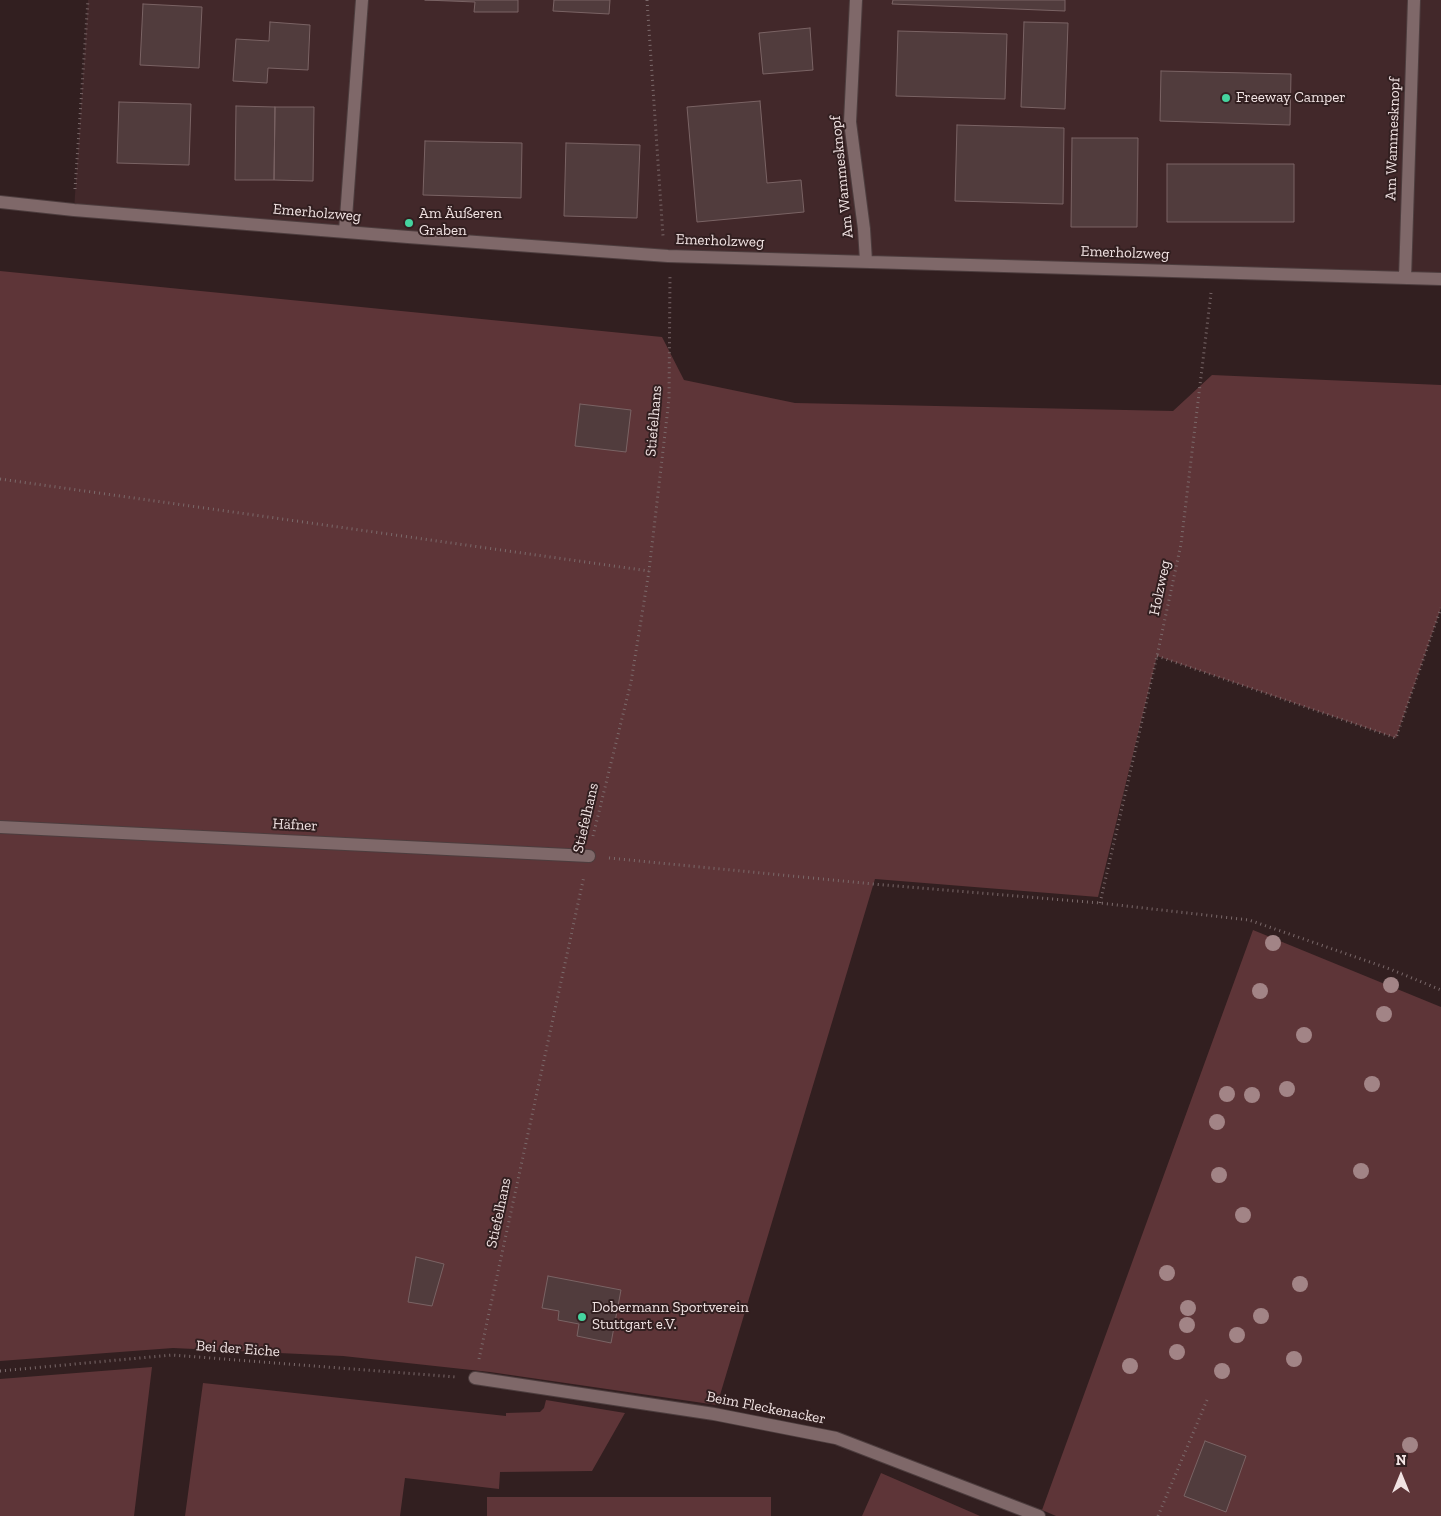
<!DOCTYPE html>
<meta charset="utf-8">
<style>
body{margin:0}
#map{position:relative;width:1441px;height:1516px;overflow:hidden;background:#321f20;font-family:"Zilla Slab",serif}
canvas{display:block}
.north{position:absolute;left:1376px;top:1451px;width:50px;height:50px;-webkit-text-stroke:4px #321f20;paint-order:stroke;rotate:0deg;font-size:14px;font-weight:700;line-height:20px;text-align:center;color:#f1e3e3}
.north::after{content:'';display:block;margin:auto;width:18px;height:22px;background:#f1e3e3;clip-path:polygon(50% 0,100% 100%,50% 72%,0 100%)}
</style>
<div id="map">
<canvas width="1441" height="1516"></canvas>
<div class="north">N</div>
</div>
<script>
const c = document.querySelector('canvas').getContext('2d');
c.lineJoin = 'round';
function fill(path, color) { c.fillStyle = color; c.fill(path, 'evenodd'); }
const toPath = rows => new Path2D(rows.map(r => 'M' + r).join(''));
function strokePath(path, color, width, dash) { c.strokeStyle = color; c.lineWidth = width; c.lineCap = dash ? 'butt' : 'round'; c.setLineDash(dash || []); c.stroke(path); }
function write(font, color, halo, rows, align = 'center') {
  c.font = font + ' "Zilla Slab",serif'; c.lineWidth = 4; c.setLineDash([]); c.textBaseline = 'middle'; c.strokeStyle = halo; c.fillStyle = color; for (const [text, x, y, turn = 0] of rows) {
    c.save(); c.translate(x, y); c.rotate((+turn || 0) * Math.PI / 180); c.textAlign = isNaN(turn) ? turn : align; if (halo) c.strokeText(text, 0, 0); c.fillText(text, 0, 0); c.restore();
  }
}
fill(toPath([
 [88,0,1441,0,1441,279,668,256,74,210]
]), '#42282a');
fill(toPath([
 [0,271,662,337,684,380,795,403,1173,411,1212,375,1441,385,1441,608,1396,738,1157,656,1098,897,875,879,717,1405,490,1372,343,1356,173,1348,0,1361],
 [1253,930,1441,1007,1441,1516,1056,1516,1042,1510],
 [152,1367,134,1516,0,1516,0,1379],
 [203,1383,506,1416,506,1413,540,1412,544,1408,546,1400,625,1413,592,1471,500,1472,499,1489,405,1478,400,1516,185,1516],
 [881,1473,980,1516,862,1516],
 [487,1497,771,1497,771,1516,487,1516]
]), '#5e3538');
const building = toPath([
 [425,0,518,0,518,12,474,12,475,2,425,0],
 [554,0,610,0,609,14,553,11,554,0],
 [893,0,1065,0,1065,11,892,4,893,0],
 [143,4,202,7,199,68,140,65,143,4],
 [270,22,310,25,308,70,268,68,267,83,233,81,236,39,269,41,270,22],
 [1024,22,1068,23,1065,109,1021,107,1024,22],
 [810,28,813,70,763,74,759,33,810,28],
 [898,31,1007,34,1005,99,896,96,898,31],
 [1161,71,1291,74,1290,125,1160,121,1161,71],
 [760,101,767,183,801,180,804,212,697,222,687,107,760,101],
 [119,102,191,104,189,165,117,163,119,102],
 [236,106,275,107,274,180,235,180,236,106],
 [275,107,314,107,313,181,274,180,275,107],
 [957,125,1064,128,1063,204,955,201,957,125],
 [1072,138,1138,138,1137,227,1071,227,1072,138],
 [425,141,522,143,521,198,423,195,425,141],
 [566,143,640,145,637,218,564,216,566,143],
 [1167,164,1294,164,1294,222,1167,222,1167,164],
 [580,404,631,410,626,452,575,446,580,404],
 [416,1257,444,1264,432,1306,408,1302,416,1257],
 [548,1276,621,1290,611,1343,577,1336,579,1324,558,1320,559,1311,542,1308,548,1276],
 [1205,1441,1246,1456,1226,1512,1184,1496,1205,1441]
]);
fill(building, '#513c3d');
strokePath(building, '#7a6364', 1);
const service = toPath([
 [0,827,589,856],
 [475,1378,714,1414,836,1438,1039,1516]
]);
const minor = toPath([
 [856,0,850,122,864,229,866,261],
 [0,202,74,210,408,237,668,256,1441,279],
 [345,231,362,0],
 [1405,278,1414,0]
]);
strokePath(service, '#4d3d3e', 14);
strokePath(minor, '#4d3d3e', 14);
strokePath(toPath([
 [647,0,663,236],
 [75,189,88,0],
 [0,479,649,571],
 [1157,656,1396,738,1441,608],
 [593,836,631,682,649,571,669,399,670,277],
 [609,858,873,884,1100,903,1249,920,1390,969,1441,990],
 [1100,903,1157,656,1181,544,1211,293],
 [479,1359,584,876],
 [0,1371,172,1355,456,1377],
 [1158,1516,1207,1400]
]), '#7b6a6b', 3, [1, 4]);
strokePath(service, '#7f6869', 12);
strokePath(minor, '#7f6869', 12);
c.fillStyle = '#a28486';
for (const [x, y] of [
 [1273,943],
 [1391,985],
 [1260,991],
 [1384,1014],
 [1304,1035],
 [1372,1084],
 [1287,1089],
 [1227,1094],
 [1252,1095],
 [1217,1122],
 [1361,1171],
 [1219,1175],
 [1243,1215],
 [1167,1273],
 [1300,1284],
 [1188,1308],
 [1261,1316],
 [1187,1325],
 [1237,1335],
 [1177,1352],
 [1294,1359],
 [1130,1366],
 [1222,1371],
 [1410,1445]
]) { c.beginPath(); c.arc(x, y, 8, 0, 2 * Math.PI); c.fill(); }
for (const [x, y, r, color] of [
 [1226,98,5,"#45d49f"],
 [409,223,5,"#45d49f"],
 [582,1317,5,"#45d49f"]
]) { const dot = new Path2D(); dot.arc(x, y, r, 0, 2 * Math.PI); c.fillStyle = color; c.fill(dot); strokePath(dot, '#321f20', 2); }
write('15px', '#f1e3e3', '#321f20', [
 ["Freeway Camper",1236,98],
 ["Am Äußeren",419,214],
 ["Graben",419,231],
 ["Dobermann Sportverein",592,1308],
 ["Stuttgart e.V.",592,1325]
], 'left');
write('15px', '#f1e3e3', '#321f20', [
 ["Am Wammesknopf",1393,139,-88],
 ["Am Wammesknopf",842,177,-96],
 ["Emerholzweg",317,213,5],
 ["Emerholzweg",720,241,2],
 ["Emerholzweg",1125,253,2],
 ["Stiefelhans",654,421,-85],
 ["Holzweg",1160,588,-78],
 ["Stiefelhans",586,818,-77],
 ["Häfner",295,825,3],
 ["Stiefelhans",499,1213,-78],
 ["Bei der Eiche",238,1349,4],
 ["Beim Fleckenacker",766,1408,11]
]);
</script>
